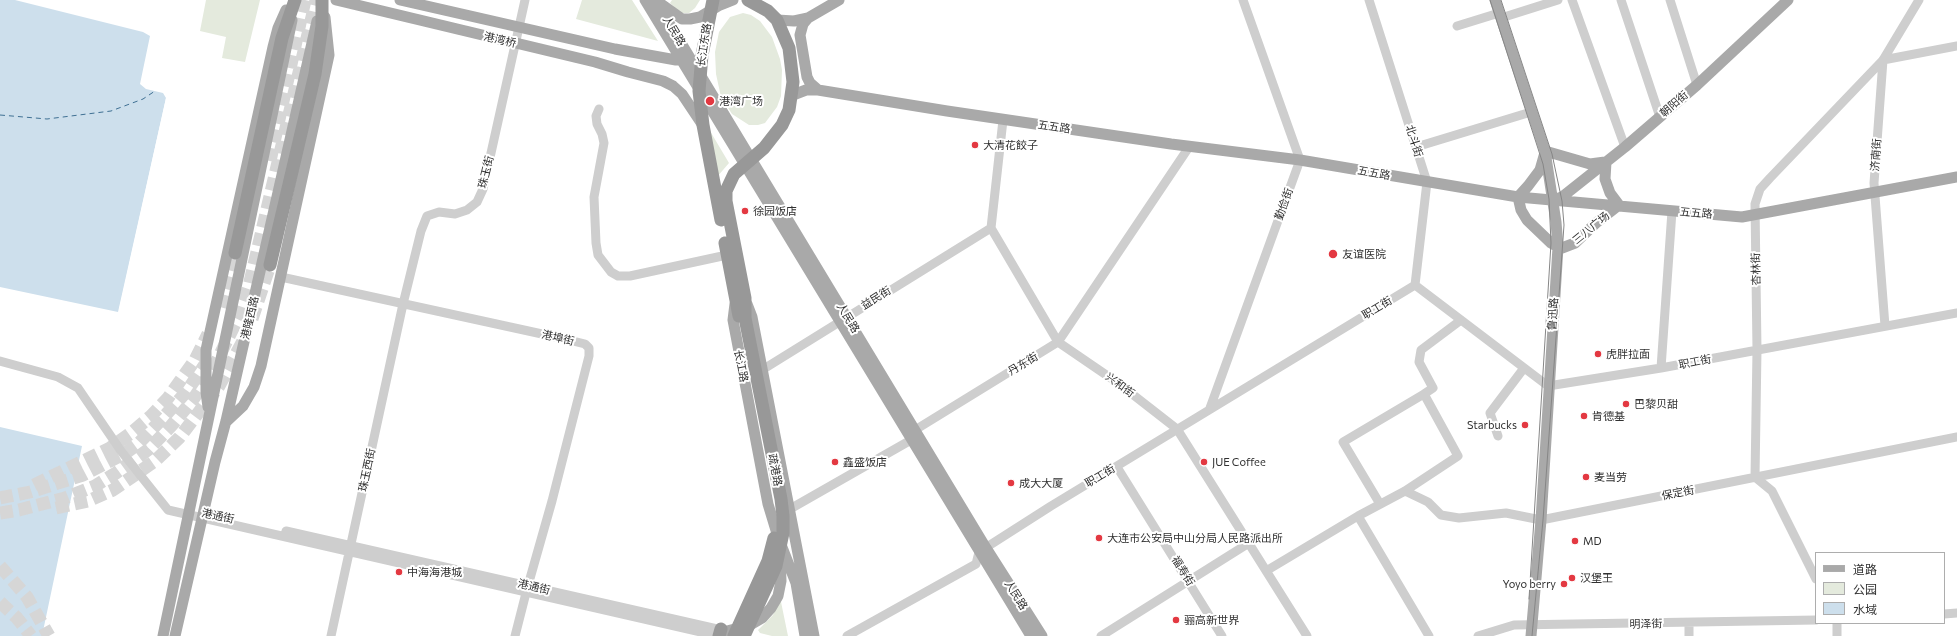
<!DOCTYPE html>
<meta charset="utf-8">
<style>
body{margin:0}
#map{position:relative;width:1957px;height:636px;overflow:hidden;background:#fff;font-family:Commissioner,"Noto Sans SC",sans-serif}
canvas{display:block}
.legend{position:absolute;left:1815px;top:552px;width:130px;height:72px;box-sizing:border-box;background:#fff;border:1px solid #adadad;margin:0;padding:5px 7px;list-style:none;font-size:12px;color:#313131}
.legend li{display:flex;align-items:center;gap:8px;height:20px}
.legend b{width:20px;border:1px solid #adadad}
</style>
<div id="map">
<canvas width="1957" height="636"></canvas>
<ul class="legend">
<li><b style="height:5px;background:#a9a9a9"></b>道路</li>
<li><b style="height:11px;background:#e4eadd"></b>公园</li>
<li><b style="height:11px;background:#cddfec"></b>水域</li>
</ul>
</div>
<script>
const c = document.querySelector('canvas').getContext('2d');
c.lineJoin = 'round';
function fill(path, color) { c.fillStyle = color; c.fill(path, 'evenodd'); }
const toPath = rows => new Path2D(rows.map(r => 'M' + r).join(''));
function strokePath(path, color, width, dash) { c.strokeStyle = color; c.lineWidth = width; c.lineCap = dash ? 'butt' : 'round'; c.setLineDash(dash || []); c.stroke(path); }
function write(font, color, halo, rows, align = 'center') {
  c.font = font + ' Commissioner,"Noto Sans SC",sans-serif'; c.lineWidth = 4; c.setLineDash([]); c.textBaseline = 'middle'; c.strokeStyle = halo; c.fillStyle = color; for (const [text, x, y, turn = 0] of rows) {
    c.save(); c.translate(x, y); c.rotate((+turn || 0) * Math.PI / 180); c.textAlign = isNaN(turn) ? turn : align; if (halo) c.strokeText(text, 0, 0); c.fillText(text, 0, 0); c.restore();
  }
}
fill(toPath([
 [206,0,260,0,245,62,222,58,226,37,200,31],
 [582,0,632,0,658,41,576,19],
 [672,0,700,0,695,8,689,13,682,13,676,9,670,3],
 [743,13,751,15,760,21,772,37,780,59,782,70,781,96,777,107,765,123,758,125,749,125,732,114,721,97,716,74,715,52,719,32,730,17],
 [710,131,729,163,717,177],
 [780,597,788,636,772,636,760,633,758,630,773,615]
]), '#e4eadd');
fill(toPath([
 [0,0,15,0,143,32,150,36,140,84,146,89,163,93,166,98,118,312,0,287],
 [0,427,82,446,42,636,0,636]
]), '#cddfec');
fill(toPath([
 [166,98,168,98,168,101,121,311,119,310]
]), '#fff');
strokePath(toPath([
 [0,115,47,119,111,111,143,99,155,91]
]), '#3f7093', 1, [5, 4]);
strokePath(toPath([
 [270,161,305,0],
 [220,307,235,253],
 [252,319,270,265],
 [34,485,110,448,131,433,151,416,168,398,195,360,208,334],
 [0,498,30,492,83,475,127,452,138,444,162,419,187,391,208,360],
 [56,508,88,501,113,490,155,461,179,438,219,386,243,341],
 [0,513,19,510,65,498,95,486,116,473,149,449,171,426,192,401,212,371,238,318,249,286,316,0],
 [0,566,27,597,49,636],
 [0,602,17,618,31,636]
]), '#d6d6d6', 13, [13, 6]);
strokePath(toPath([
 [1369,0,1427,182,1415,285],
 [1572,0,1625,147],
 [1621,0,1660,117],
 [1670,0,1697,85],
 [1501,18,1558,0],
 [1457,26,1499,13],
 [599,109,596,116,597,124,602,134,604,143,594,197,596,243,598,255,611,272,618,276,630,276,727,255],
 [1003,120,991,228,1058,342,1118,383,1177,429,1307,636],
 [1416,147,1531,112],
 [281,277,565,339,585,344,589,348,589,356,552,501,527,589,515,636],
 [1885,326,1874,183,1883,60,1957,46],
 [0,361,58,377,78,388,121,451,168,510,718,636],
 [1661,368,1672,211],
 [762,370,991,228],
 [1210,408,1300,160,1243,0],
 [1498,436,1490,413,1524,368],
 [1117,467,1222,636],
 [1405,491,1428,502,1441,515,1459,518,1506,513,1541,520,1957,437],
 [1380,504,1343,442,1424,394],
 [790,509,911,440,915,430,1058,342,1189,147],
 [1358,516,1429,636],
 [286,531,726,631],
 [1266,571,1358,516,1405,491,1458,456,1424,394,1433,388,1419,362,1421,350,1461,320],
 [1816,579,1772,491,1755,477,1757,350,1755,204,1760,189,1770,178,1883,60,1919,0],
 [1944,614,1957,613],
 [1689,623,1689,636],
 [1837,623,1837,636],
 [331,636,403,304,421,231,427,216,439,212,455,214,467,210,477,202,483,189,525,0],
 [847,636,976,564,979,552,1051,506,1415,285,1548,386,1661,368,1957,313],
 [1101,636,1249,543],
 [1478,636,1514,625,1816,620]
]), '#cecece', 9);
strokePath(toPath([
 [336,0,595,62,628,72,663,81,673,86,682,94,702,124],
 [400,0,615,49,676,60,685,60],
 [645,0,1031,636],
 [655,0,986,548,1042,636],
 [1495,0,1545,151,1556,222,1558,247,1541,520,1531,636],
 [661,4,682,19,690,19,700,17,718,6,733,0],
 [808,18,803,24,800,35,807,77,810,83,818,90],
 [777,20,794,21,808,18,839,0],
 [793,95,806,90,818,90,947,111,1171,144,1300,160,1518,197,1742,217,1957,177],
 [1545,151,1590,164,1605,162],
 [1518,197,1521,210,1527,220,1551,243,1558,247,1562,248,1575,243,1596,223,1619,205,1610,193,1605,179,1606,162],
 [1518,197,1528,186,1540,170,1544,156],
 [1554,200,1562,197,1625,147,1697,85,1788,0],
 [735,304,733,320,768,504,778,537,796,583,805,636],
 [747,304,752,317,814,636],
 [208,407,206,392,206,350,273,47,278,28,286,10],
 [227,421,243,406,254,387,261,366,329,55,325,17],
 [727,631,750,625,762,618,771,608,778,596,781,581,780,556],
 [163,636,292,20],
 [175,636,215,462,226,421,317,21]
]), '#a9a9a9', 11);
strokePath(toPath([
 [713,0,702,55,699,91,703,125,721,220],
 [725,243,739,316],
 [235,253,282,38,295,0],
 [270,265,315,74,322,26,322,0],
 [719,636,721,629],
 [734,636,768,561,774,538],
 [744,636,776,566,783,533,783,516,781,499,745,318,745,298,726,201,726,191,734,174,764,148,782,125,789,110,793,82,789,48,777,20,768,11,748,0]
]), '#989898', 13);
strokePath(toPath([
 [1490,0,1543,164,1549,199,1551,243,1529,599],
 [1501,0,1552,154,1562,201,1564,225,1543,520,1532,636]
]), '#868686', 1);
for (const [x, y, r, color] of [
 [710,101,5,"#e33841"],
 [975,145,4,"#e33841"],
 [745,211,4,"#e33841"],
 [1333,254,5,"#e33841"],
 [1598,354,4,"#e33841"],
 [1626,404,4,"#e33841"],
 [1584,416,4,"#e33841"],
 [1525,425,4,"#e33841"],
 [835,462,4,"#e33841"],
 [1204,462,4,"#e33841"],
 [1586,477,4,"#e33841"],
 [1011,483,4,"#e33841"],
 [1099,538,4,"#e33841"],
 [1575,541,4,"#e33841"],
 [399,572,4,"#e33841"],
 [1572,578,4,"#e33841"],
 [1564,584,4,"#e33841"],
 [1176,620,4,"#e33841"]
]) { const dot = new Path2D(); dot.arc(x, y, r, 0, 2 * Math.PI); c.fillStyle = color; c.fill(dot); strokePath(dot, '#fff', 1.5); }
write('11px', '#313131', '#fff', [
 ["人民路",674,31,59],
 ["港湾桥",500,40,13],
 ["长江东路",704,45,-81],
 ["朝阳街",1674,104,-41],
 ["五五路",1054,127,8],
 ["北斗街",1414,141,73],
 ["济南街",1876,155,-86],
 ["珠玉街",486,172,-76],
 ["五五路",1374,173,10],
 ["勤俭街",1284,204,-70],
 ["五五路",1696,213,5],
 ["三八广场",1591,228,-39],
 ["杏林街",1756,269,-91],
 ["益民街",876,298,-32],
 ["职工街",1377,308,-31],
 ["鲁迅路",1553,314,-86],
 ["港隆西路",250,318,-77],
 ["人民路",848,318,59],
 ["港埠街",558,338,13],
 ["职工街",1695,362,-11],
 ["丹东街",1023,364,-31],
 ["长江路",741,366,79],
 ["兴和街",1120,385,36],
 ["珠玉西街",367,470,-78],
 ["疏港路",775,470,79],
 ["职工街",1100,476,-31],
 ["保定街",1678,493,-11],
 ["港通街",218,516,12],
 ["福寿街",1183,571,58],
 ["港通街",534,587,13],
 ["人民路",1016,595,58],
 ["明泽街",1646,624,-1]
]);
write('11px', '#313131', '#fff', [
 ["港湾广场",719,101],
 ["大清花餃子",983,145],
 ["徐园饭店",753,211],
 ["友谊医院",1342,254],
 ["虎胖拉面",1606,354],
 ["巴黎贝甜",1634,404],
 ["肯德基",1592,416],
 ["Starbucks",1517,425,"right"],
 ["鑫盛饭店",843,462],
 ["JUE Coffee",1212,462],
 ["麦当劳",1594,477],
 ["成大大厦",1019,483],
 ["大连市公安局中山分局人民路派出所",1107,538],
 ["MD",1583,541],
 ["中海海港城",407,572],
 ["汉堡王",1580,578],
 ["Yoyo berry",1556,584,"right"],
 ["骊高新世界",1184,620]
], 'left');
</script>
